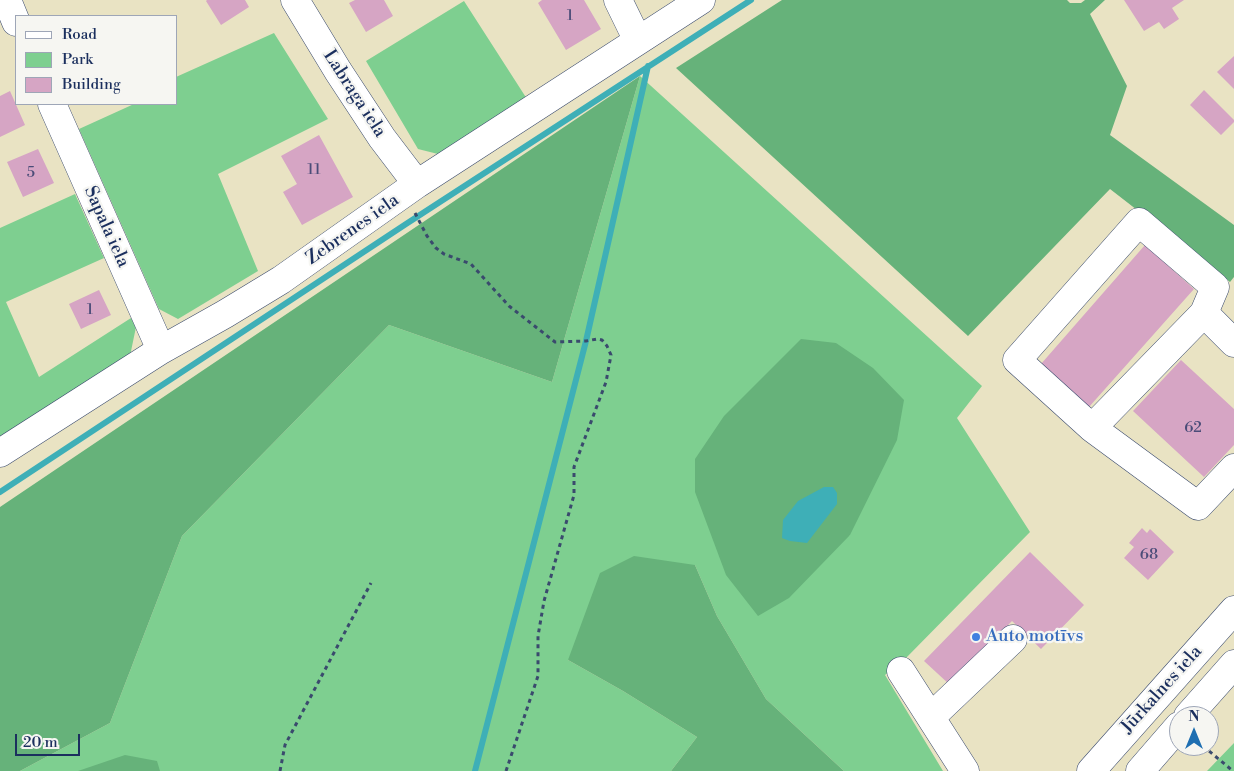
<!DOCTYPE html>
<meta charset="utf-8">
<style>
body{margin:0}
#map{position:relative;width:1234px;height:771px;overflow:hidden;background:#e9e3c3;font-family:"Libre Bodoni",serif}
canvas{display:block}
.legend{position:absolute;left:15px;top:15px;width:162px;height:90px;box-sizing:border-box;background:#f6f6f2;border:1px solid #9ea6b7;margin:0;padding:6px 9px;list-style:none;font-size:15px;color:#1b2f5e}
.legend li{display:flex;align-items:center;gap:10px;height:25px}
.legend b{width:25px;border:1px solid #9ea6b7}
.north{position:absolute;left:1169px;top:706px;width:50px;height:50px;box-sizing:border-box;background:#f6f6f2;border:1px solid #9ea6b7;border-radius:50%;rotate:0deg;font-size:14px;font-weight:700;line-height:20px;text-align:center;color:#1b2f5e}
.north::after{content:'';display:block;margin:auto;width:18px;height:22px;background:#1f6fb2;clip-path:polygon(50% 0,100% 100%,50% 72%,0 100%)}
.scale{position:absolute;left:15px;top:734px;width:65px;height:22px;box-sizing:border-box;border:2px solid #1b2f5e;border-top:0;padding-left:6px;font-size:15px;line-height:18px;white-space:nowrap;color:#1b2f5e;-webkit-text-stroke:4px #f6f6f2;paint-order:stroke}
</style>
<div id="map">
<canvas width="1234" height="771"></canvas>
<ul class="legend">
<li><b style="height:6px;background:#fff"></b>Road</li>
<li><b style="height:14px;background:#7ecf90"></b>Park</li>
<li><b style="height:14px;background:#d6a5c4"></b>Building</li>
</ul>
<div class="north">N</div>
<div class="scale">20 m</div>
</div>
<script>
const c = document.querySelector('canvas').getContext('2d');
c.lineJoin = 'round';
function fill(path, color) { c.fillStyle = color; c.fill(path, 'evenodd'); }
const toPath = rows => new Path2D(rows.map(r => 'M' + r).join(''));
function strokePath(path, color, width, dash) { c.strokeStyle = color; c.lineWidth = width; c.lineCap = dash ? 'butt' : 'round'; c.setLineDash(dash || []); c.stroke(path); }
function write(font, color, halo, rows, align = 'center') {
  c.font = font + ' "Libre Bodoni",serif'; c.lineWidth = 4.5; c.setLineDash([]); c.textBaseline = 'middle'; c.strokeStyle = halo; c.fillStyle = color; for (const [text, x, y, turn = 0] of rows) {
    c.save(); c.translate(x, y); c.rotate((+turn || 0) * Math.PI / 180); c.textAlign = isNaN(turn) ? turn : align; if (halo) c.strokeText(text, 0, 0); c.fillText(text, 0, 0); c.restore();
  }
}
fill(toPath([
 [464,1,527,99,438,154,418,149,366,61],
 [274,33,328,119,218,174,258,271,178,319,159,309,79,129,134,104,176,104,176,77],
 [640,76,982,386,957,418,1030,532,905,659,885,675,943,771,844,771,766,699,717,616,695,565,568,660,623,691,697,737,671,771,20,771,110,723,182,536,389,325,552,382],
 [836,343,850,535,726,575],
 [75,194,104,258,6,302,39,377,131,318,136,327,130,356,0,438,0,228],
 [1234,743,1234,771,1207,771]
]), '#7ecf90');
fill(toPath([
 [782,0,1067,0,1070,3,1081,3,1085,0,1105,0,1090,14,1127,86,1110,135,1234,225,1234,277,1230,282,1110,189,968,336,676,68],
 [640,76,552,382,389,325,182,536,110,723,20,771,0,771,0,507],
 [801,339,836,343,873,368,904,400,897,440,850,535,789,598,758,616,726,575,695,492,695,459,724,416],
 [634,556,695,565,717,616,766,699,844,771,671,771,697,737,623,691,568,660,600,573],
 [125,755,157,761,160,771,78,771]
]), '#66b27a');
fill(toPath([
 [824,487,833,487,837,493,837,504,807,543,790,541,782,538,783,520,798,501]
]), '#3eafb7');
strokePath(toPath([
 [0,492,406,224,751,0],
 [475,771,586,341,648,66]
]), '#3eafb7', 6);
fill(toPath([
 [207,0,245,0,249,7,221,25,206,1],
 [355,0,384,0,393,16,366,32,349,3],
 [542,0,584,0,601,29,566,50,538,3],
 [1124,0,1184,0,1172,8,1179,19,1164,29,1159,22,1144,31],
 [1234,56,1234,89,1217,72],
 [1204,90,1234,120,1234,122,1221,135,1190,105],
 [10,91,25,125,0,137,0,96],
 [319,135,353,197,302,225,283,192,297,184,281,156],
 [38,149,54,183,23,197,7,162],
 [1145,245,1194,289,1089,407,1041,364],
 [99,290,111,315,81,329,69,304],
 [1181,360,1234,409,1234,445,1204,477,1133,411],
 [1142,528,1147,533,1150,529,1174,552,1148,580,1124,558,1134,547,1129,543],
 [1030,552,1084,605,1041,649,1012,621,950,685,924,661]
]), '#d6a5c4');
const minor = toPath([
 [7,0,16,22],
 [295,0,338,71,382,138,417,184],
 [618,0,638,41],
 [52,104,161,350],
 [1204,313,1215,287,1139,222,1017,360,1092,428,1198,506,1234,468],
 [1092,428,1204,313,1234,343],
 [0,453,161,350,225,314,281,280,417,184,701,0],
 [901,671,965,771],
 [1188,716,1234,664],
 [931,717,1013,639],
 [1091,771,1234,610],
 [1140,771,1179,726]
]);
strokePath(minor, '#3a4a6d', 29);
strokePath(toPath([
 [415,213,427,236,436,248,444,254,471,264,509,306,555,342,586,341,597,339,602,340,607,346,611,355,606,382,574,467,574,495,544,601,538,636,538,676,506,771],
 [1203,746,1233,771],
 [280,771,285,745,371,583]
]), '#3a4a6d', 3, [4, 4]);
strokePath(minor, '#fff', 28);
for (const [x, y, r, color] of [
 [976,637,5,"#3f7fe0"]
]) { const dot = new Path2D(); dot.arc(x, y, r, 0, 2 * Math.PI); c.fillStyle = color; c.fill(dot); strokePath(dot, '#f6f6f2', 2); }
write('15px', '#4a4c78', null, [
 ["1",570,16],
 ["11",314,170],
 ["5",31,173],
 ["1",90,310],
 ["62",1193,428],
 ["68",1149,555]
]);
write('18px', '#1b2f5e', '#f6f6f2', [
 ["Labraga iela",354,94,57],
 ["Sapala iela",106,227,66],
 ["Zebrenes iela",353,230,-35],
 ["Jūrkalnes iela",1162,690,-48]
]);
write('18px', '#366cbe', '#f6f6f2', [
 ["Auto motīvs",986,637]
], 'left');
</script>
